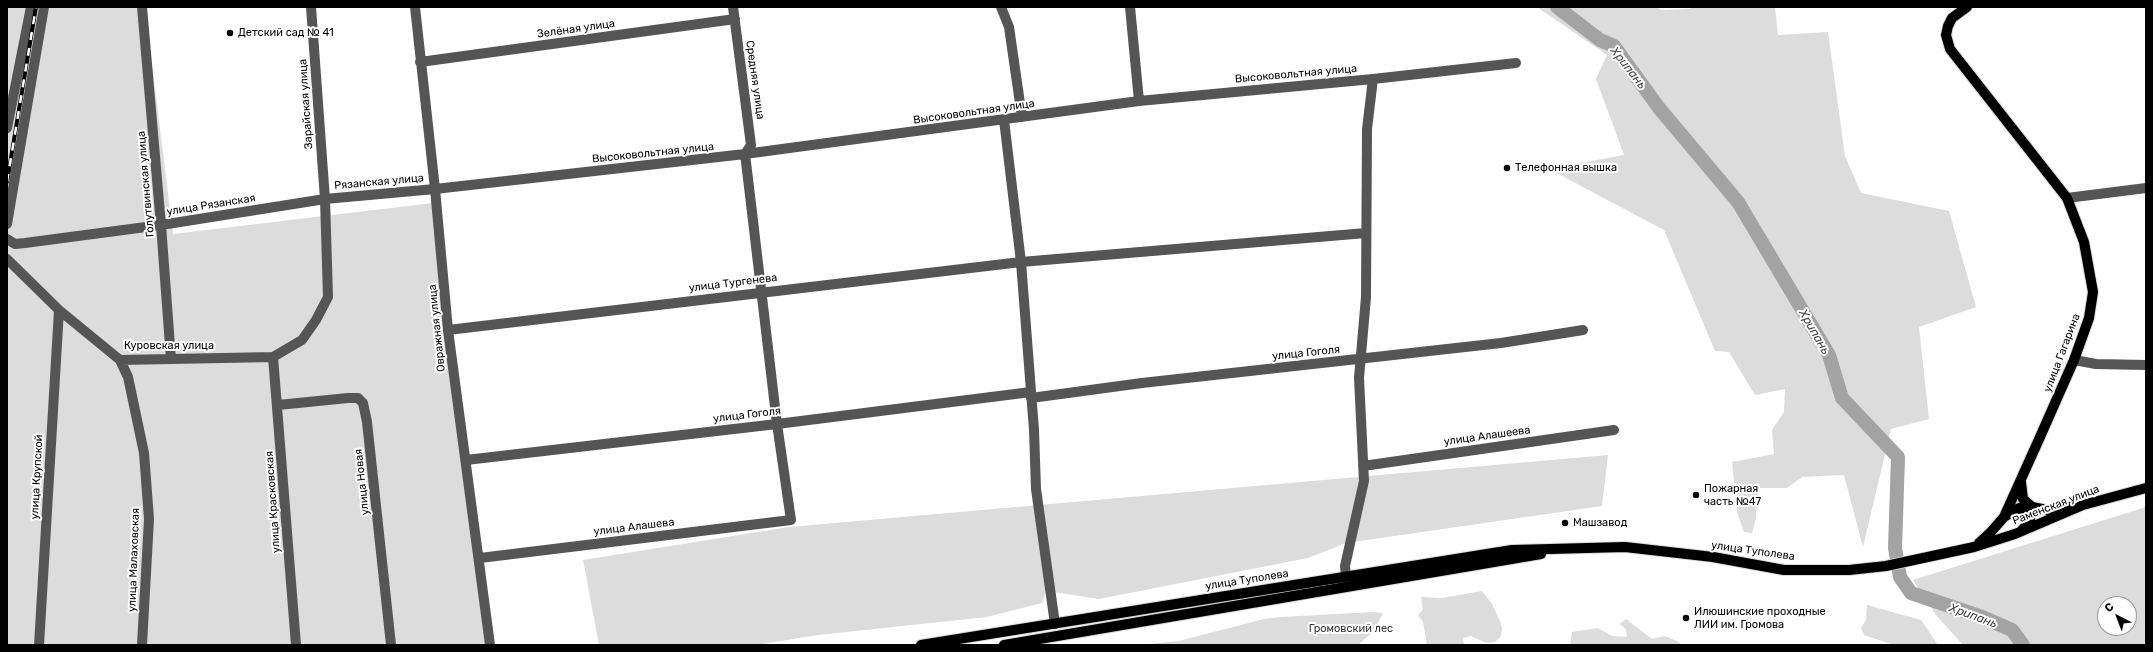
<!DOCTYPE html>
<meta charset="utf-8">
<style>
body{margin:0}
#map{position:relative;width:2153px;height:652px;overflow:hidden;background:#fff;font-family:Rubik,sans-serif}
canvas{display:block}
.frame{position:absolute;inset:0;border:8px solid #000;pointer-events:none}
.north{position:absolute;left:2097px;top:596px;width:40px;height:40px;box-sizing:border-box;background:#fff;border:1px solid #999;border-radius:50%;rotate:318deg;font-size:11px;font-weight:700;line-height:16px;text-align:center;color:#000}
.north::after{content:'';display:block;margin:auto;width:14px;height:18px;background:#000;clip-path:polygon(50% 0,100% 100%,50% 72%,0 100%)}
</style>
<div id="map">
<canvas width="2153" height="652"></canvas>
<div class="frame"></div>
<div class="north">С</div>
</div>
<script>
const c = document.querySelector('canvas').getContext('2d');
c.lineJoin = 'round';
function fill(path, color) { c.fillStyle = color; c.fill(path, 'evenodd'); }
const toPath = rows => new Path2D(rows.map(r => 'M' + r).join(''));
function strokePath(path, color, width, dash) { c.strokeStyle = color; c.lineWidth = width; c.lineCap = dash ? 'butt' : 'round'; c.setLineDash(dash || []); c.stroke(path); }
function write(font, color, halo, rows, align = 'center') {
  c.font = font + ' Rubik,sans-serif'; c.lineWidth = 4; c.setLineDash([]); c.textBaseline = 'middle'; c.strokeStyle = halo; c.fillStyle = color; for (const [text, x, y, turn = 0] of rows) {
    c.save(); c.translate(x, y); c.rotate((+turn || 0) * Math.PI / 180); c.textAlign = isNaN(turn) ? turn : align; if (halo) c.strokeText(text, 0, 0); c.fillText(text, 0, 0); c.restore();
  }
}
fill(toPath([
 [7,7,145,7,173,234,433,203,449,362,485,645,7,645],
 [1537,7,1657,7,1661,10,1690,9,1691,7,1775,7,1778,35,1828,32,1845,156,1861,193,1949,211,1976,307,1919,327,1929,419,1891,429,1863,547,1844,475,1802,477,1787,488,1758,488,1756,518,1752,533,1744,532,1737,512,1732,462,1774,454,1772,430,1784,412,1785,389,1755,395,1729,352,1715,351,1664,230,1549,169,1624,155,1596,79,1607,55],
 [1608,455,1602,506,1346,543,1308,558,1099,599,1046,591,1042,603,987,617,818,635,756,645,599,645,583,560,789,527],
 [2146,507,2146,645,1963,645,1936,615,1913,580],
 [2105,604,2129,604,2129,628,2105,628],
 [1482,591,1492,604,1500,621,1502,628,1501,636,1495,642,1486,643,1471,636,1463,638,1464,645,1427,645,1423,622,1418,615,1423,609,1421,597,1441,598],
 [1867,605,1921,620,1938,645,1894,645,1864,635,1861,628,1866,620],
 [1373,612,1383,613,1374,631,1358,645,1138,645,1179,641,1264,619,1281,617],
 [1626,619,1652,639,1665,636,1679,642,1681,645,1570,645,1572,632,1598,628,1612,636,1627,637,1626,629,1620,624]
]), '#dcdcdc');
strokePath(toPath([
 [1557,7,1600,40,1614,46,1659,108,1738,202,1829,355,1842,398,1898,457,1895,548,1900,577,1911,593,1982,617,2012,630,2023,645]
]), '#a3a3a3', 14);
const major = toPath([
 [1967,7,1952,18,1948,26,1946,35,1950,49,2067,198,2084,242,2093,292,2089,318,2074,360,2040,437,2004,517,1990,533,1979,543],
 [2021,482,2023,499,2032,507,2047,510,2070,507],
 [2004,517,2019,508,2027,511,2030,516,2030,522,2022,530],
 [921,645,1512,550,1625,547,1713,557,1784,570,1849,570,1886,566,1974,547,2015,534,2083,505,2146,488],
 [1004,645,1541,554]
]);
strokePath(major, '#dbdbdb', 12);
strokePath(toPath([
 [142,7,161,225,171,359],
 [415,7,435,189,448,330,490,645],
 [1001,7,1009,27,1022,117],
 [1130,7,1139,101],
 [420,62,735,19],
 [1004,120,1021,262,1034,430,1036,489,1055,624],
 [7,128,31,7],
 [2067,198,2146,188],
 [7,224,44,7],
 [7,239,15,244,25,243,161,225,325,199,435,189,745,154,1139,101,1373,79,1516,63],
 [7,259,59,310,120,360,273,357,302,340,316,320,328,297,325,199,311,7],
 [448,330,1021,262,1366,233],
 [273,357,296,645],
 [120,360,128,377,144,453,149,519,142,645],
 [2074,360,2096,364,2146,365],
 [1031,398,1142,383,1501,343,1583,330],
 [278,405,348,398,358,398,363,403,367,422,391,645],
 [466,460,777,424,1031,392],
 [1363,466,1614,430],
 [480,558,791,520,777,424,749,187,745,154,751,145,733,7],
 [1346,576,1345,566,1364,481,1359,378,1366,297,1367,129,1373,79],
 [39,645,59,310]
]), '#555', 10);
strokePath(major, '#000', 10);
const rail = toPath([
 [7,182,36,7]
]);
strokePath(rail, '#000', 4);
strokePath(rail, '#fff', 2.5, [8]);
for (const [x, y, r, color] of [
 [230,33,4,"#000"],
 [1507,168,4,"#000"],
 [1696,495,4,"#000"],
 [1565,523,4,"#000"],
 [1686,618,4,"#000"]
]) { const dot = new Path2D(); dot.arc(x, y, r, 0, 2 * Math.PI); c.fillStyle = color; c.fill(dot); strokePath(dot, '#fff', 1.5); }
write('11px', '#000', '#fff', [
 ["Зелёная улица",576,29,-8],
 ["Высоковольтная улица",1296,74,-5],
 ["Средняя улица",755,80,82],
 ["Зарайская улица",306,104,-94],
 ["Высоковольтная улица",974,112,-8],
 ["Высоковольтная улица",653,153,-6],
 ["Рязанская улица",379,182,-5],
 ["Голутвинская улица",146,184,-95],
 ["улица Рязанская",211,205,-9],
 ["улица Тургенева",733,283,-7],
 ["Овражная улица",437,328,-96],
 ["Куровская улица",169,346],
 ["улица Гоголя",1306,353,-6],
 ["улица Гагарина",2062,353,-69],
 ["улица Гоголя",747,415,-7],
 ["улица Алашеева",1487,436,-8],
 ["улица Крупской",37,477,-87],
 ["улица Новая",362,482,-96],
 ["улица Красковская",273,502,-94],
 ["Раменская улица",2056,505,-21],
 ["улица Алашева",634,527,-7],
 ["улица Туполева",1753,551,8],
 ["улица Малаховская",134,560,-88],
 ["улица Туполева",1247,580,-9]
]);
write('11px', '#000', '#fff', [
 ["Детский сад № 41",238,33],
 ["Телефонная вышка",1515,168],
 ["Пожарная",1704,489],
 ["часть №47",1704,502],
 ["Машзавод",1573,523],
 ["Илюшинские проходные",1694,612],
 ["ЛИИ им. Громова",1694,625]
], 'left');
write('11px', '#333', '#fff', [
 ["Громовский лес",1351,629]
]);
write('italic 12px', '#444', '#fff', [
 ["Хрипань",1628,68,52],
 ["Хрипань",1814,332,60],
 ["Хрипань",1973,616,20]
]);
</script>
